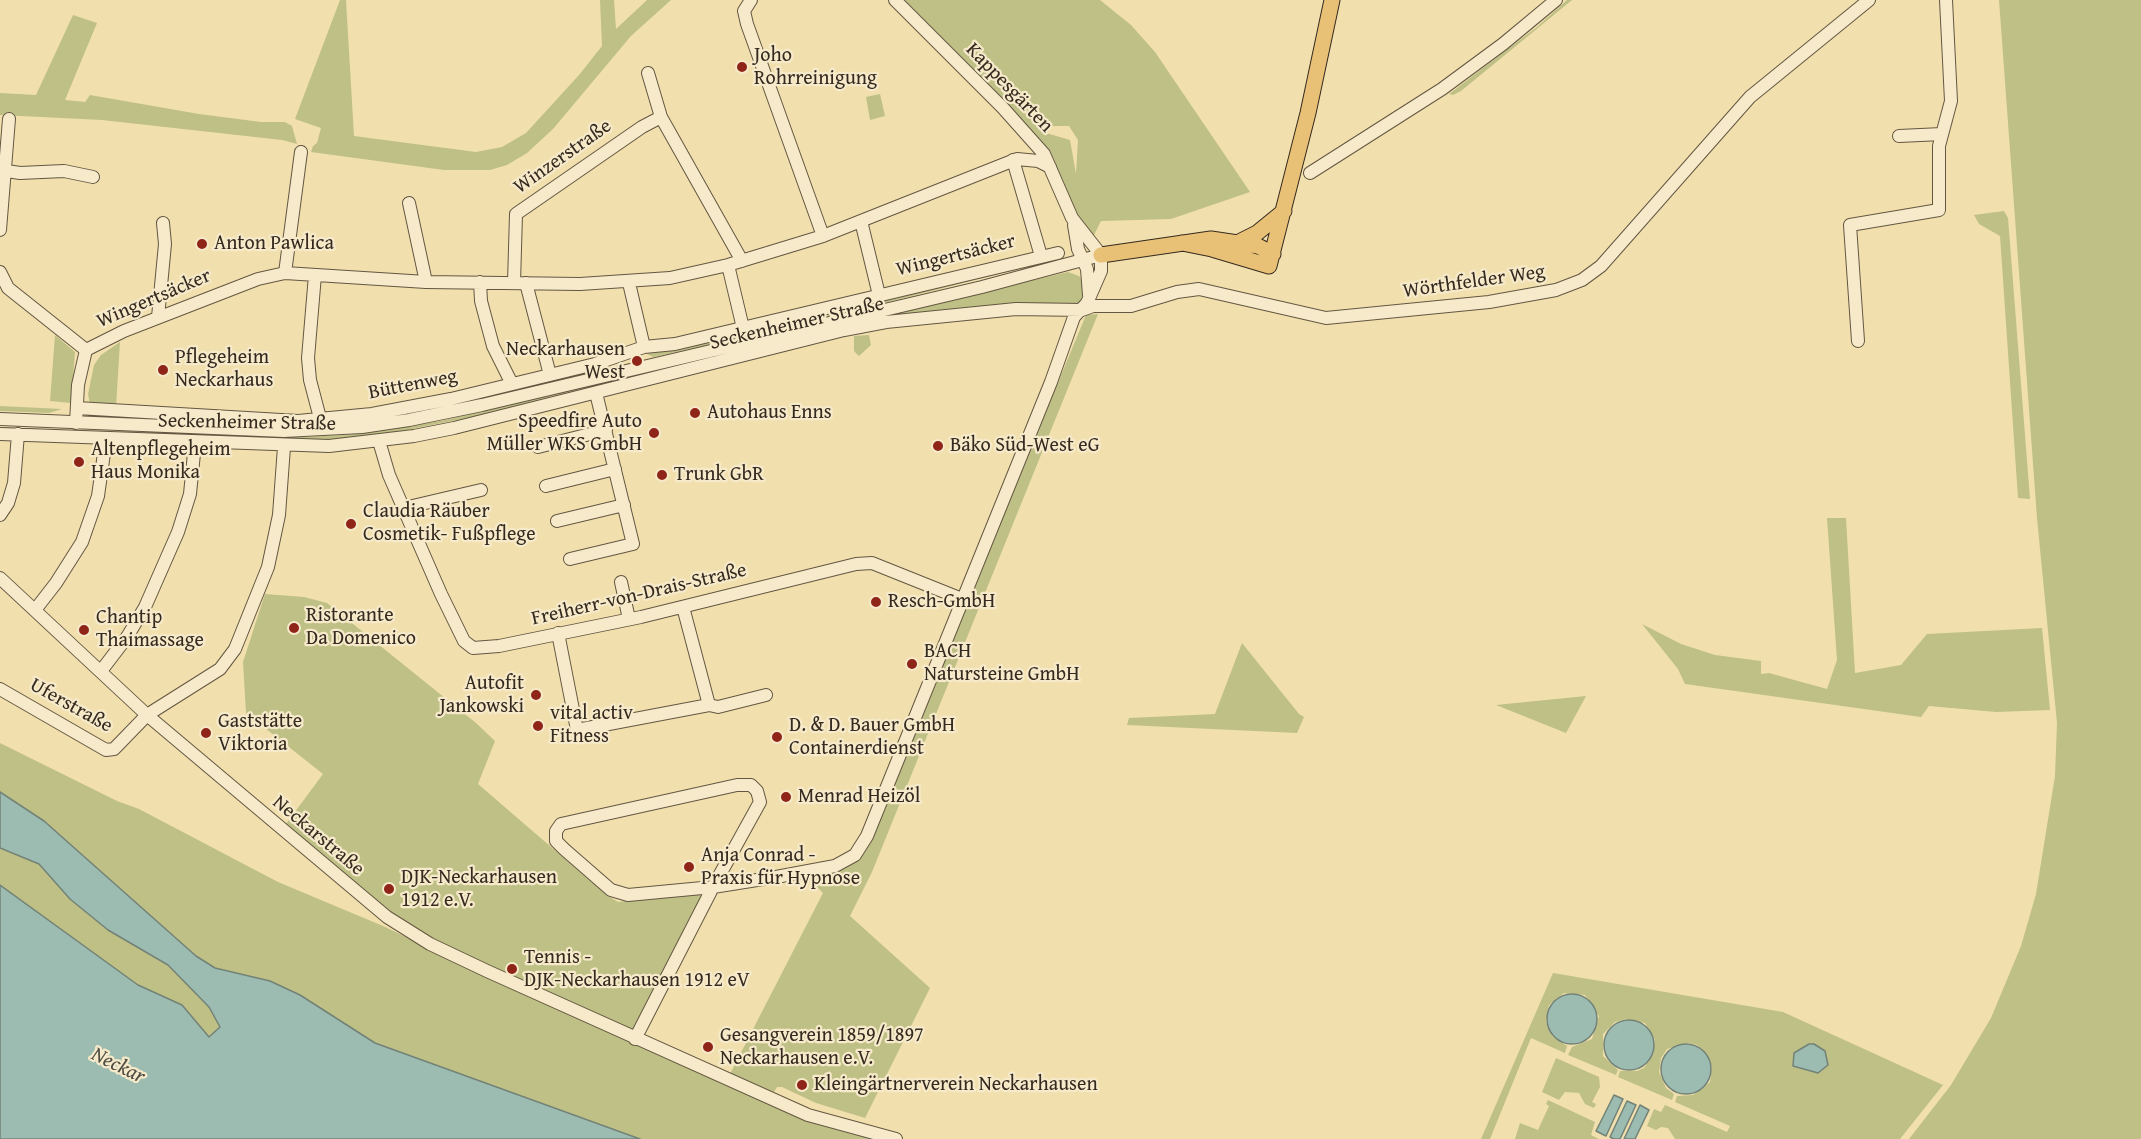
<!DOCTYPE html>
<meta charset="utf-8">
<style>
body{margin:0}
canvas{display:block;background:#f1dfad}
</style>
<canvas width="2141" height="1139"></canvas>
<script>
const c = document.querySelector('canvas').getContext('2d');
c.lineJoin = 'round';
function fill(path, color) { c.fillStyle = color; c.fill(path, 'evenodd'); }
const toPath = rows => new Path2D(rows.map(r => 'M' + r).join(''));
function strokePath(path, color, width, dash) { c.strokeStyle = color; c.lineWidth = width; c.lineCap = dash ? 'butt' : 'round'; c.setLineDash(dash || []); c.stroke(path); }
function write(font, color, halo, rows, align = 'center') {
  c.font = font + ' "Gentium Book Plus",serif'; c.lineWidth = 4.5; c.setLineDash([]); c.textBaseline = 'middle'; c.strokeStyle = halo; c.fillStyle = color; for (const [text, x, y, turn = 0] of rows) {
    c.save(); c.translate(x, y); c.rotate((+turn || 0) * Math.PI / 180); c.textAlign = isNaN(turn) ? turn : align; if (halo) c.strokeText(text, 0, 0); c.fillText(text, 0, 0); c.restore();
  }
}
fill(toPath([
 [340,0,346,0,354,136,476,152,502,147,526,133,579,75,602,46,600,0,614,0,616,29,647,0,671,0,631,36,553,129,527,153,507,165,490,170,444,170,311,152,313,146,317,143,321,128,295,119],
 [903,0,1100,0,1131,25,1155,52,1250,192,1171,219,1101,221,1093,237,1078,222,1062,178,1048,152],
 [1053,126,1069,126,1078,140,1076,174,1070,140,1046,133],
 [1567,0,1572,0,1461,91,1453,95,1449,94,1537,27],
 [1999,0,2141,0,2141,1139,1909,1139,1951,1085,1991,1018,2021,946,2036,894,2055,776,2057,723,2037,518],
 [73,15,97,23,65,100,85,102,90,95,199,114,261,122,285,122,292,126,297,144,282,140,102,120,0,115,0,93,36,95],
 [880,94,885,116,870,120,866,97],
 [2004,211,2008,218,2030,499,2018,498,2000,236,1979,224,1974,215],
 [1041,259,1042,263,785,328,653,357,647,354],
 [1068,272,1079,276,1084,281,1083,304,942,313,675,371,684,363],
 [1098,314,872,872,850,916,930,988,865,1118,816,1103,782,1087,777,1087,773,1094,730,1074,823,893,805,875,856,859,930,692,1086,315],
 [55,335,75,352,71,403,50,401],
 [869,335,871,345,859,356,854,351,854,336],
 [120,342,116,407,90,405,88,394,94,365,101,355],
 [618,379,476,416,372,437,281,443,0,430,0,427,255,439,348,435,441,421],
 [0,406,20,407,62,409,49,413,0,411],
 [1827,518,1846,518,1855,673,1901,665,1927,634,2042,628,2050,710,1996,712,1929,706,1921,717,1685,684,1678,669,1642,624,1681,644,1715,655,1761,661,1761,674,1769,673,1827,689,1837,660],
 [265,594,304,597,327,603,476,723,495,741,478,784,608,896,618,902,694,891,700,893,701,899,637,1035,557,996,428,940,393,918,286,824,323,774,246,713,243,662],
 [1242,643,1299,714,1304,717,1297,733,1127,725,1129,718,1215,714],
 [1586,696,1566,733,1496,705],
 [0,743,117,801,139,809,278,882,383,926,479,972,877,1139,162,1139,0,1077],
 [1553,973,1783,1012,1943,1085,1900,1139,1675,1139,1668,1128,1661,1127,1656,1130,1647,1126,1654,1109,1661,1112,1665,1105,1727,1132,1730,1126,1675,1102,1677,1096,1693,1095,1710,1082,1712,1067,1708,1055,1697,1045,1689,1043,1667,1049,1661,1058,1659,1072,1666,1088,1674,1094,1672,1100,1618,1077,1620,1071,1637,1071,1644,1068,1653,1055,1655,1040,1645,1023,1625,1019,1615,1022,1603,1034,1603,1056,1618,1070,1616,1075,1568,1055,1572,1047,1592,1039,1599,1016,1585,995,1564,993,1549,1005,1546,1022,1553,1037,1567,1046,1565,1053,1531,1038,1490,1139,1481,1139],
 [1556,1058,1599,1077,1600,1087,1592,1102,1596,1104,1594,1108,1585,1104,1579,1093,1565,1092,1559,1100,1542,1092],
 [1548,1100,1595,1122,1591,1135,1599,1139,1515,1139,1520,1123,1538,1130,1549,1106,1546,1104]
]), '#bec086');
const water = toPath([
 [0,792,44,821,196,956,215,968,270,981,300,995,375,1043,640,1139,0,1139,0,885,138,985,182,1005,209,1037,220,1027,209,1007,168,965,108,930,70,899,39,864,0,848,0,792],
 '1547 1019a25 25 0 1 1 50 0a25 25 0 1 1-50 0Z',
 '1604 1045a25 25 0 1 1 50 0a25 25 0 1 1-50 0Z',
 [1809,1044,1814,1044,1825,1051,1828,1065,1818,1073,1793,1066,1794,1053,1809,1044],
 '1661 1069a25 25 0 1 1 50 0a25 25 0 1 1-50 0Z',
 [1614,1095,1623,1099,1606,1136,1596,1131,1614,1095],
 [1627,1101,1636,1105,1620,1139,1614,1139,1610,1137,1627,1101],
 [1640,1105,1649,1110,1635,1139,1624,1139,1640,1105]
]);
fill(water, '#9cbcb1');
strokePath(water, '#738277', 1.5);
const minor = toPath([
 [751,0,744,11,747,24,823,236],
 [895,0,1003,108,1044,154,1072,218,1101,255],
 [648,73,661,117],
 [1899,136,1942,134],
 [1013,160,1041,256],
 [0,170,20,173,64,171,93,177],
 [1310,173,1442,89,1503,44,1556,0],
 [409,203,426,282],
 [861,221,879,295],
 [1074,225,1078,249,1087,269,1089,295],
 [0,230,9,119],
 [728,265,743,328],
 [0,272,8,288,86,350],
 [285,273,301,152],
 [315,275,308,358,310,380,320,418],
 [480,282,481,301,493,346,512,384],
 [514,283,516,214,642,127,661,117,742,261],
 [526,283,550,375],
 [629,283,644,347],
 [158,317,165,244,163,223],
 [1858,341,1850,225,1939,210,1939,146,1951,101,1946,0],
 [77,408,298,421,372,414,451,399,595,364,644,347,675,344,1058,253],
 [0,419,284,431,362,427,409,420,482,405,982,287,1101,255],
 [76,423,78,385,86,350,124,331,258,279,285,273,426,282,580,284,670,278,728,265,823,236,1017,159,1038,161,1050,167],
 [0,434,329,446,414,436,454,428,844,330,886,322,1016,309,1082,310,1093,306,1131,306,1177,292,1199,289,1326,318,1489,302,1556,290,1582,280,1601,266,1750,97,1869,0],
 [379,441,389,475,441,594,464,641,473,648,499,646,641,617,856,564,872,563,962,599],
 [538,447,606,430],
 [546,486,615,469],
 [404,508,481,490],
 [0,515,8,503,14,483,18,434],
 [557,521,624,505],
 [570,559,633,544,596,393],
 [0,578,147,715,387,917,430,944,487,971,808,1115,896,1139],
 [621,582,629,619],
 [35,610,56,583,82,542,98,496,106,439],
 [558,633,577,730,709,705,683,607],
 [101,671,127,637,145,607,178,532,190,494,195,443],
 [0,689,106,750,114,749,147,715,220,669,235,649,268,567,279,515,284,447],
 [709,705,718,707,766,695],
 [635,1039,713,887,760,802,757,791,751,785,737,785,561,824,556,831,556,841,564,849,611,890,628,895,713,887,776,877,835,866,855,855,867,836,1051,382,1074,317,1087,303,1101,271,1101,255]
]);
const major = toPath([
 [1241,241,1257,233,1284,211],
 [1182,243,1212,249,1269,266,1308,113,1332,0],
 [1101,255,1211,239,1258,246,1273,254]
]);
strokePath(minor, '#645742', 14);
strokePath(major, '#352a1f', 17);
strokePath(minor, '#f6eaca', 12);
strokePath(major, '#e8c076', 15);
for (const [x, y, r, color] of [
 [742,67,6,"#8f2418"],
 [202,244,6,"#8f2418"],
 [637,361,6,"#8f2418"],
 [163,370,6,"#8f2418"],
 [695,413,6,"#8f2418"],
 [654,433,6,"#8f2418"],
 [938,446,6,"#8f2418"],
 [79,462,6,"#8f2418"],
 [662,475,6,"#8f2418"],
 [351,524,6,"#8f2418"],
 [876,602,6,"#8f2418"],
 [294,628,6,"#8f2418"],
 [84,630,6,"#8f2418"],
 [912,664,6,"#8f2418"],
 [536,695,6,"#8f2418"],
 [538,726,6,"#8f2418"],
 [206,733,6,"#8f2418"],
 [777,737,6,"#8f2418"],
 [786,797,6,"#8f2418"],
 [689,867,6,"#8f2418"],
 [389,889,6,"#8f2418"],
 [512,969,6,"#8f2418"],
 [708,1047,6,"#8f2418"],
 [802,1085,6,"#8f2418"]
]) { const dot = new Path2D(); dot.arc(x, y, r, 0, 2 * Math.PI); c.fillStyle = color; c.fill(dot); strokePath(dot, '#f6eaca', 2); }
write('20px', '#352a1f', '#f6eaca', [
 ["Joho",754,56],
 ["Rohrreinigung",754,79],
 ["Anton Pawlica",214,244],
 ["Neckarhausen",625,350,"right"],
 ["West",625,373,"right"],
 ["Pflegeheim",175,358],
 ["Neckarhaus",175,381],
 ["Autohaus Enns",707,413],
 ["Speedfire Auto",642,422,"right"],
 ["Müller WKS GmbH",642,445,"right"],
 ["Bäko Süd-West eG",950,446],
 ["Altenpflegeheim",91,450],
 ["Haus Monika",91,473],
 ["Trunk GbR",674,475],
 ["Claudia Räuber",363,512],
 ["Cosmetik- Fußpflege",363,535],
 ["Resch-GmbH",888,602],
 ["Ristorante",306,616],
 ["Da Domenico",306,639],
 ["Chantip",96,618],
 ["Thaimassage",96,641],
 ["BACH",924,652],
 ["Natursteine GmbH",924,675],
 ["Autofit",524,684,"right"],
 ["Jankowski",524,707,"right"],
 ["vital activ",550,714],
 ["Fitness",550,737],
 ["Gaststätte",218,722],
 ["Viktoria",218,745],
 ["D. & D. Bauer GmbH",789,726],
 ["Containerdienst",789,749],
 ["Menrad Heizöl",798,797],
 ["Anja Conrad -",701,856],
 ["Praxis für Hypnose",701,879],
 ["DJK-Neckarhausen",401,878],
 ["1912 e.V.",401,901],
 ["Tennis -",524,958],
 ["DJK-Neckarhausen 1912 eV",524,981],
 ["Gesangverein 1859/1897",720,1036],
 ["Neckarhausen e.V.",720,1059],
 ["Kleingärtnerverein Neckarhausen",814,1085]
], 'left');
write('20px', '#352a1f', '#f6eaca', [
 ["Kappesgärten",1009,88,46],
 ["Winzerstraße",563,157,-35],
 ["Wingertsäcker",956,256,-14],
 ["Wörthfelder Weg",1474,282,-8],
 ["Wingertsäcker",154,299,-23],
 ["Seckenheimer Straße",797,324,-13],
 ["Büttenweg",413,385,-11],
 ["Seckenheimer Straße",247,423,1],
 ["Freiherr-von-Drais-Straße",639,595,-13],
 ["Uferstraße",71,706,29],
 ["Neckarstraße",318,836,40]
]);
write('italic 21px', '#4f4e44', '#f6eaca', [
 ["Neckar",118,1066,26]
]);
</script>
